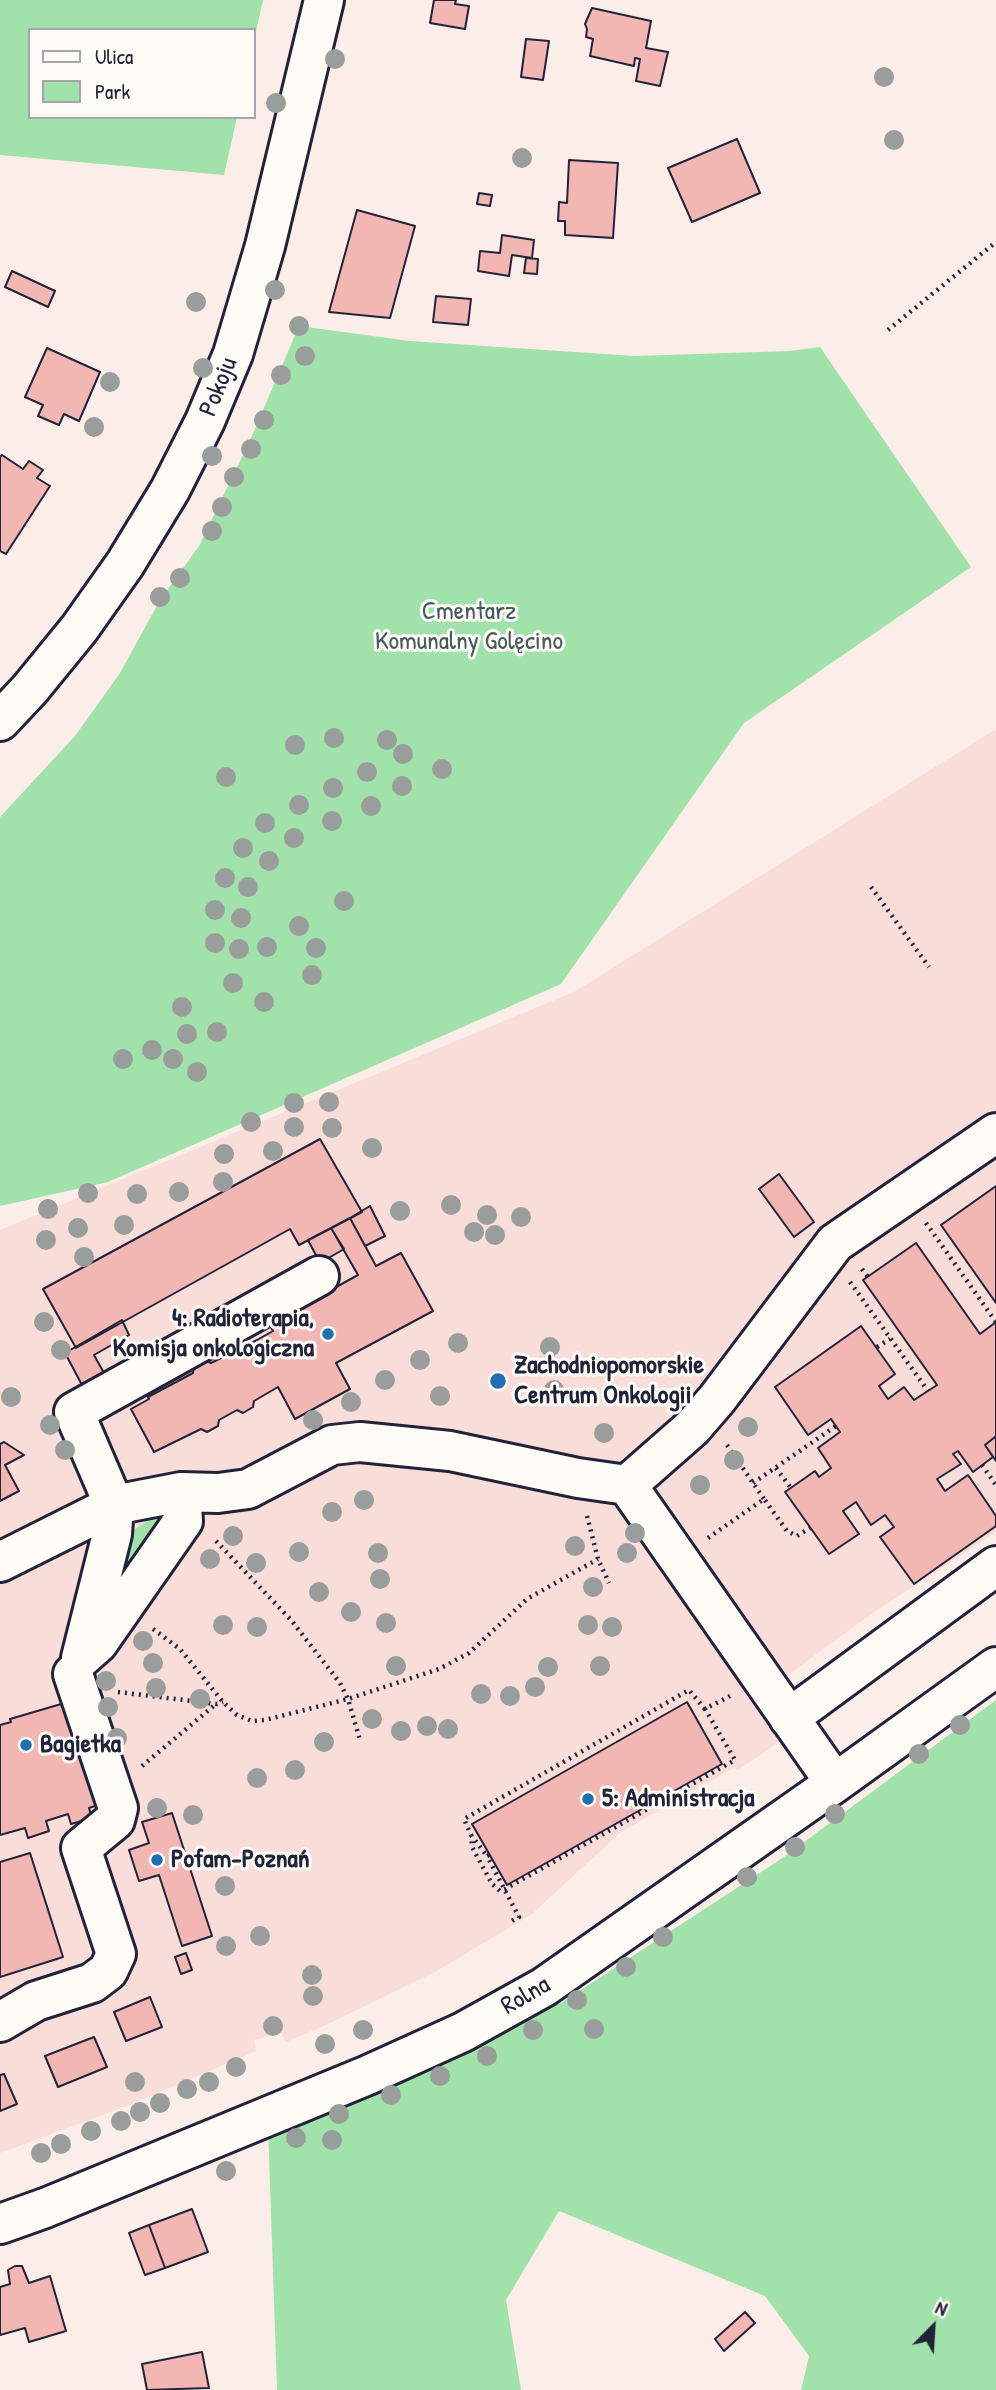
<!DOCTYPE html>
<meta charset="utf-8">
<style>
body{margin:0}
#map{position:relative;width:996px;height:2390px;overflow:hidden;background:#fbeee9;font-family:"Patrick Hand",sans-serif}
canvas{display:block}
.legend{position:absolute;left:28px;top:28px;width:228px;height:91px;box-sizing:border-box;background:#fdfcf7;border:2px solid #a5a5ac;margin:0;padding:9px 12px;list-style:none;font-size:21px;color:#22223b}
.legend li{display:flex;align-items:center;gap:14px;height:35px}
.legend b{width:35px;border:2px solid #a5a5ac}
.north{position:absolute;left:898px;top:2292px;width:70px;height:70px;-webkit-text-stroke:5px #fdfcf7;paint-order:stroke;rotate:24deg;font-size:19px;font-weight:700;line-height:28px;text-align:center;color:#22223b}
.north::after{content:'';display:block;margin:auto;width:24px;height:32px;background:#22223b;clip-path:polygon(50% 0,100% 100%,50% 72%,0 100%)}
</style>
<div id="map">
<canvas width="996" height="2390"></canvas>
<ul class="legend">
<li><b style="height:9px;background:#fdfcf7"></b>Ulica</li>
<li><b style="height:19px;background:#a1e1aa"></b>Park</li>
</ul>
<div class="north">N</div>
</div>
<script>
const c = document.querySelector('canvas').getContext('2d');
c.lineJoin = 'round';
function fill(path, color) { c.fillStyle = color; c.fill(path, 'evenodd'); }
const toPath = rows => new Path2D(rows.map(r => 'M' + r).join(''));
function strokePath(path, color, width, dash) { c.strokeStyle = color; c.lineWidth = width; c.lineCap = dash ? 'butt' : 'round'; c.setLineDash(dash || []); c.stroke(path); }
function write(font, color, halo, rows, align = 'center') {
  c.font = font + ' "Patrick Hand",sans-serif'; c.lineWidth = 6; c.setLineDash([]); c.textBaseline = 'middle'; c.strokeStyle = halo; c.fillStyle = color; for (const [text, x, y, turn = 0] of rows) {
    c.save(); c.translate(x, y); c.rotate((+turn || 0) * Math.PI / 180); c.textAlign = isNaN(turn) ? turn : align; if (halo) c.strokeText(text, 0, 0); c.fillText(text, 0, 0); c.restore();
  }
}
fill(toPath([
 [996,729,996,1532,870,1615,755,1699,781,1741,738,1770,734,1768,621,1832,532,1914,435,1972,328,2024,286,2042,281,2033,254,2040,256,2051,127,2106,0,2153,0,1230,574,992]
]), '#f8ddd9');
fill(toPath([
 [0,0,263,0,254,40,254,30,30,30,30,117,237,117,224,175,0,155],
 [299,326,410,341,635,356,790,351,820,347,971,567,744,723,561,984,108,1182,0,1206,0,817,75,736,120,673,160,600,199,546,251,438],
 [158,1514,164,1515,168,1520,102,1620,126,1535],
 [996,1700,996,2390,801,2390,809,2356,765,2296,559,2211,506,2300,521,2390,277,2390,268,2126,561,2003,784,1857]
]), '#a1e1aa');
const building = toPath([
 [434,0,456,0,455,4,469,6,465,29,430,23,434,0],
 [592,8,651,21,646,48,668,52,660,86,636,81,640,59,635,58,634,66,590,56,593,39,586,37,587,29,585,24,592,8],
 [526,39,549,41,543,80,521,77,526,39],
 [737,139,760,193,692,222,668,168,737,139],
 [569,160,618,163,613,238,565,235,565,221,558,221,559,202,567,203,569,160],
 [479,193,492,195,490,206,477,204,479,193],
 [357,210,415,226,390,318,329,312,357,210],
 [502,235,534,240,532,258,512,255,509,276,478,271,480,251,500,253,502,235],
 [526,258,538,259,537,274,524,273,526,258],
 [12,271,55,291,48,307,5,287,12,271],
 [436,296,471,299,468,325,433,322,436,296],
 [47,348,100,372,79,421,64,414,59,425,38,416,43,405,25,397,47,348],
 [2,455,23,469,29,461,43,470,37,478,50,486,6,554,0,551,0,457,2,455],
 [320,1139,362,1212,299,1245,290,1229,76,1348,43,1289,320,1139],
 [779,1174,814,1222,794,1237,759,1189,779,1174],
 [996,1186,996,1303,941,1225,996,1186],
 [370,1206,385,1236,365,1246,350,1218,370,1206],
 [350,1218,376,1266,401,1253,433,1311,336,1363,350,1389,295,1419,278,1387,254,1401,253,1407,243,1413,237,1410,219,1420,218,1426,207,1432,201,1429,154,1452,131,1409,149,1399,148,1397,193,1373,194,1365,205,1360,211,1363,257,1340,273,1331,269,1324,358,1275,331,1228,350,1218],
 [331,1228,344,1249,320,1263,308,1240,331,1228],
 [916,1243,980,1334,996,1322,996,1439,995,1437,985,1445,993,1457,973,1472,958,1451,953,1454,961,1464,937,1479,945,1491,968,1475,996,1516,996,1526,914,1584,880,1537,894,1527,885,1515,871,1525,856,1502,843,1511,859,1534,829,1554,785,1492,815,1471,819,1477,831,1468,818,1448,840,1432,831,1419,808,1435,775,1387,861,1326,895,1374,879,1386,888,1399,904,1387,914,1400,937,1385,863,1280,916,1243],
 [122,1320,129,1335,94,1355,104,1373,82,1385,65,1353,122,1320],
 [995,1437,996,1439,996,1461,985,1445,995,1437],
 [4,1442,24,1455,5,1465,19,1491,0,1501,0,1444,4,1442],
 [68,1702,101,1804,89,1808,92,1818,71,1824,68,1814,46,1821,49,1831,28,1838,25,1828,0,1835,0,1725,11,1722,10,1719,68,1702],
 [687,1702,722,1764,507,1885,472,1824,687,1702],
 [172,1813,212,1936,182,1946,159,1875,139,1881,129,1850,149,1843,142,1822,172,1813],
 [30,1853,63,1957,0,1977,0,1862,30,1853],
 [186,1953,192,1970,181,1974,175,1957,186,1953],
 [150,1997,162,2027,126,2041,114,2012,150,1997],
 [94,2037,107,2067,58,2087,45,2056,94,2037],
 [4,2074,17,2104,0,2111,0,2075,4,2074],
 [192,2209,208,2252,165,2268,149,2225,192,2209],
 [149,2225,165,2268,145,2275,129,2233,149,2225],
 [15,2266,22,2266,29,2283,50,2276,66,2331,29,2342,25,2328,0,2335,0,2287,10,2284,8,2270,15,2266],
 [745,2312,755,2323,724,2351,715,2339,745,2312],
 [202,2352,209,2388,147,2390,142,2364,202,2352]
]);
fill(building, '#f2b6b3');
strokePath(building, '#22223b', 2);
const minor = toPath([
 [0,721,30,689,79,629,125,564,170,490,205,421,233,354,265,246,324,0],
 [627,1485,692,1428,717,1399,835,1243,996,1133],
 [181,1492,183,1521,98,1643,81,1658,112,1534,114,1505,74,1412,319,1276],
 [0,1562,114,1505,181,1492,218,1493,248,1489,332,1445,360,1442,450,1451,578,1478,627,1485,835,1783],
 [789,1718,996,1566],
 [0,2022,36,2001,92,1983,108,1971,116,1954,81,1848,115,1820,118,1808,73,1674],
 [0,2224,45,2208,368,2075,463,2032,544,1987,835,1783,996,1667]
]);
strokePath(minor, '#22223b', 44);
strokePath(toPath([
 [888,330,996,242],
 [871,887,929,967],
 [926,1223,996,1322],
 [862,1269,868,1277],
 [850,1282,928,1391],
 [877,1347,890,1339],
 [727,1445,764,1499],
 [982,1465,996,1485],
 [776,1468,791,1488],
 [753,1483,836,1426],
 [587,1516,598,1559,609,1583],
 [708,1538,764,1499,787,1531,797,1536,810,1528],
 [216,1541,291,1620,340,1683,348,1699,360,1740],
 [153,1629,180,1649,223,1702,237,1715,252,1721,265,1720,348,1699,439,1669,469,1653,527,1599,598,1559],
 [118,1692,217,1704,223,1702],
 [705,1709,689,1690,464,1819,471,1835,472,1847,492,1884,500,1891,505,1889,735,1760,705,1709,730,1696],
 [142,1766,216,1704],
 [471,1835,487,1856],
 [489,1855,487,1856,519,1917,508,1923]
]), '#22223b', 4.5, [2, 5]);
strokePath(minor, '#fdfcf7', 38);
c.fillStyle = '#999d9b';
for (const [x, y] of [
 [335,59],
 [884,77],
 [276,103],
 [894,140],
 [522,158],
 [275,290],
 [196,302],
 [299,326],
 [305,356],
 [203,368],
 [281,375],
 [110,382],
 [264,420],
 [94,427],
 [251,449],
 [212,456],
 [234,477],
 [222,507],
 [212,531],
 [180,578],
 [160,597],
 [334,738],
 [387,740],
 [295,745],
 [403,754],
 [442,769],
 [367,772],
 [226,777],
 [402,786],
 [333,788],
 [299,805],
 [371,806],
 [332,821],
 [265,823],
 [294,838],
 [243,848],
 [269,861],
 [225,878],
 [248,887],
 [344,901],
 [215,910],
 [241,918],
 [299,926],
 [215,943],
 [267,947],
 [316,948],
 [239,949],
 [312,975],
 [233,983],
 [264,1002],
 [182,1007],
 [217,1032],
 [187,1034],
 [152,1050],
 [123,1059],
 [173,1059],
 [197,1072],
 [329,1102],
 [294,1103],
 [251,1122],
 [294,1127],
 [332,1128],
 [372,1148],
 [273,1151],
 [224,1154],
 [223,1182],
 [179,1192],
 [88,1193],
 [137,1194],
 [451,1205],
 [48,1209],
 [400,1211],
 [487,1215],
 [521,1217],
 [124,1225],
 [78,1228],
 [474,1232],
 [495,1235],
 [46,1240],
 [84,1257],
 [44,1322],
 [458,1343],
 [550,1347],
 [61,1350],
 [420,1360],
 [385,1380],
 [554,1390],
 [440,1396],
 [11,1397],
 [351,1402],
 [313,1420],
 [50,1425],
 [748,1427],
 [604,1433],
 [65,1450],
 [734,1460],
 [700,1485],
 [364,1500],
 [332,1512],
 [635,1533],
 [233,1536],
 [575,1546],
 [299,1552],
 [378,1553],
 [627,1553],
 [210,1559],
 [256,1563],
 [380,1579],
 [593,1587],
 [319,1592],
 [351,1612],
 [386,1623],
 [223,1625],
 [588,1625],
 [257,1627],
 [612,1627],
 [143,1641],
 [153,1663],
 [396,1666],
 [600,1666],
 [548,1667],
 [106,1681],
 [535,1687],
 [156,1688],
 [481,1694],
 [510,1696],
 [200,1699],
 [108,1707],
 [372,1719],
 [960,1725],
 [427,1726],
 [448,1729],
 [401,1731],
 [117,1738],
 [324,1742],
 [919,1754],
 [295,1770],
 [257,1778],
 [157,1808],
 [835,1814],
 [193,1815],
 [795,1847],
 [747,1877],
 [225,1886],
 [260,1936],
 [663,1937],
 [226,1946],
 [626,1967],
 [312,1975],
 [313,1996],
 [577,2000],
 [273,2026],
 [594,2029],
 [363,2030],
 [533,2030],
 [325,2044],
 [487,2056],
 [236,2067],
 [440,2076],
 [135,2082],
 [209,2082],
 [187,2089],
 [391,2095],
 [160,2103],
 [140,2112],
 [339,2114],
 [121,2121],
 [91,2131],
 [296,2138],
 [332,2140],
 [61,2144],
 [41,2153],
 [226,2171]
]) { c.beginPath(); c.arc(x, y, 10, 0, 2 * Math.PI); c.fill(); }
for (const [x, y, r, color] of [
 [328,1334,7,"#1f6fb2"],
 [498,1381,9,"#1f6fb2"],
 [26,1745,7,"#1f6fb2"],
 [588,1799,7,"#1f6fb2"],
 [157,1860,7,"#1f6fb2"]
]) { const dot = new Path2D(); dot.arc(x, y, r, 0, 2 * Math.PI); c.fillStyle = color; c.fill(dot); strokePath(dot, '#fdfcf7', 2.5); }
write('26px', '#22223b', '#fdfcf7', [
 ["Pokoju",219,387,-68],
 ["Rolna",526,1996,-30]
]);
write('26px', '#485b5c', '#fdfcf7', [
 ["Cmentarz",469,612],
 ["Komunalny Golęcino",469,642]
]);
write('bold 26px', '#22223b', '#fdfcf7', [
 ["4: Radioterapia,",314,1319,"right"],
 ["Komisja onkologiczna",314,1349,"right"],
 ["Zachodniopomorskie",514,1366],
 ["Centrum Onkologii",514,1396],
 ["Bagietka",40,1745],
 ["5: Administracja",602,1799],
 ["Pofam-Poznań",171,1860]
], 'left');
</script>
